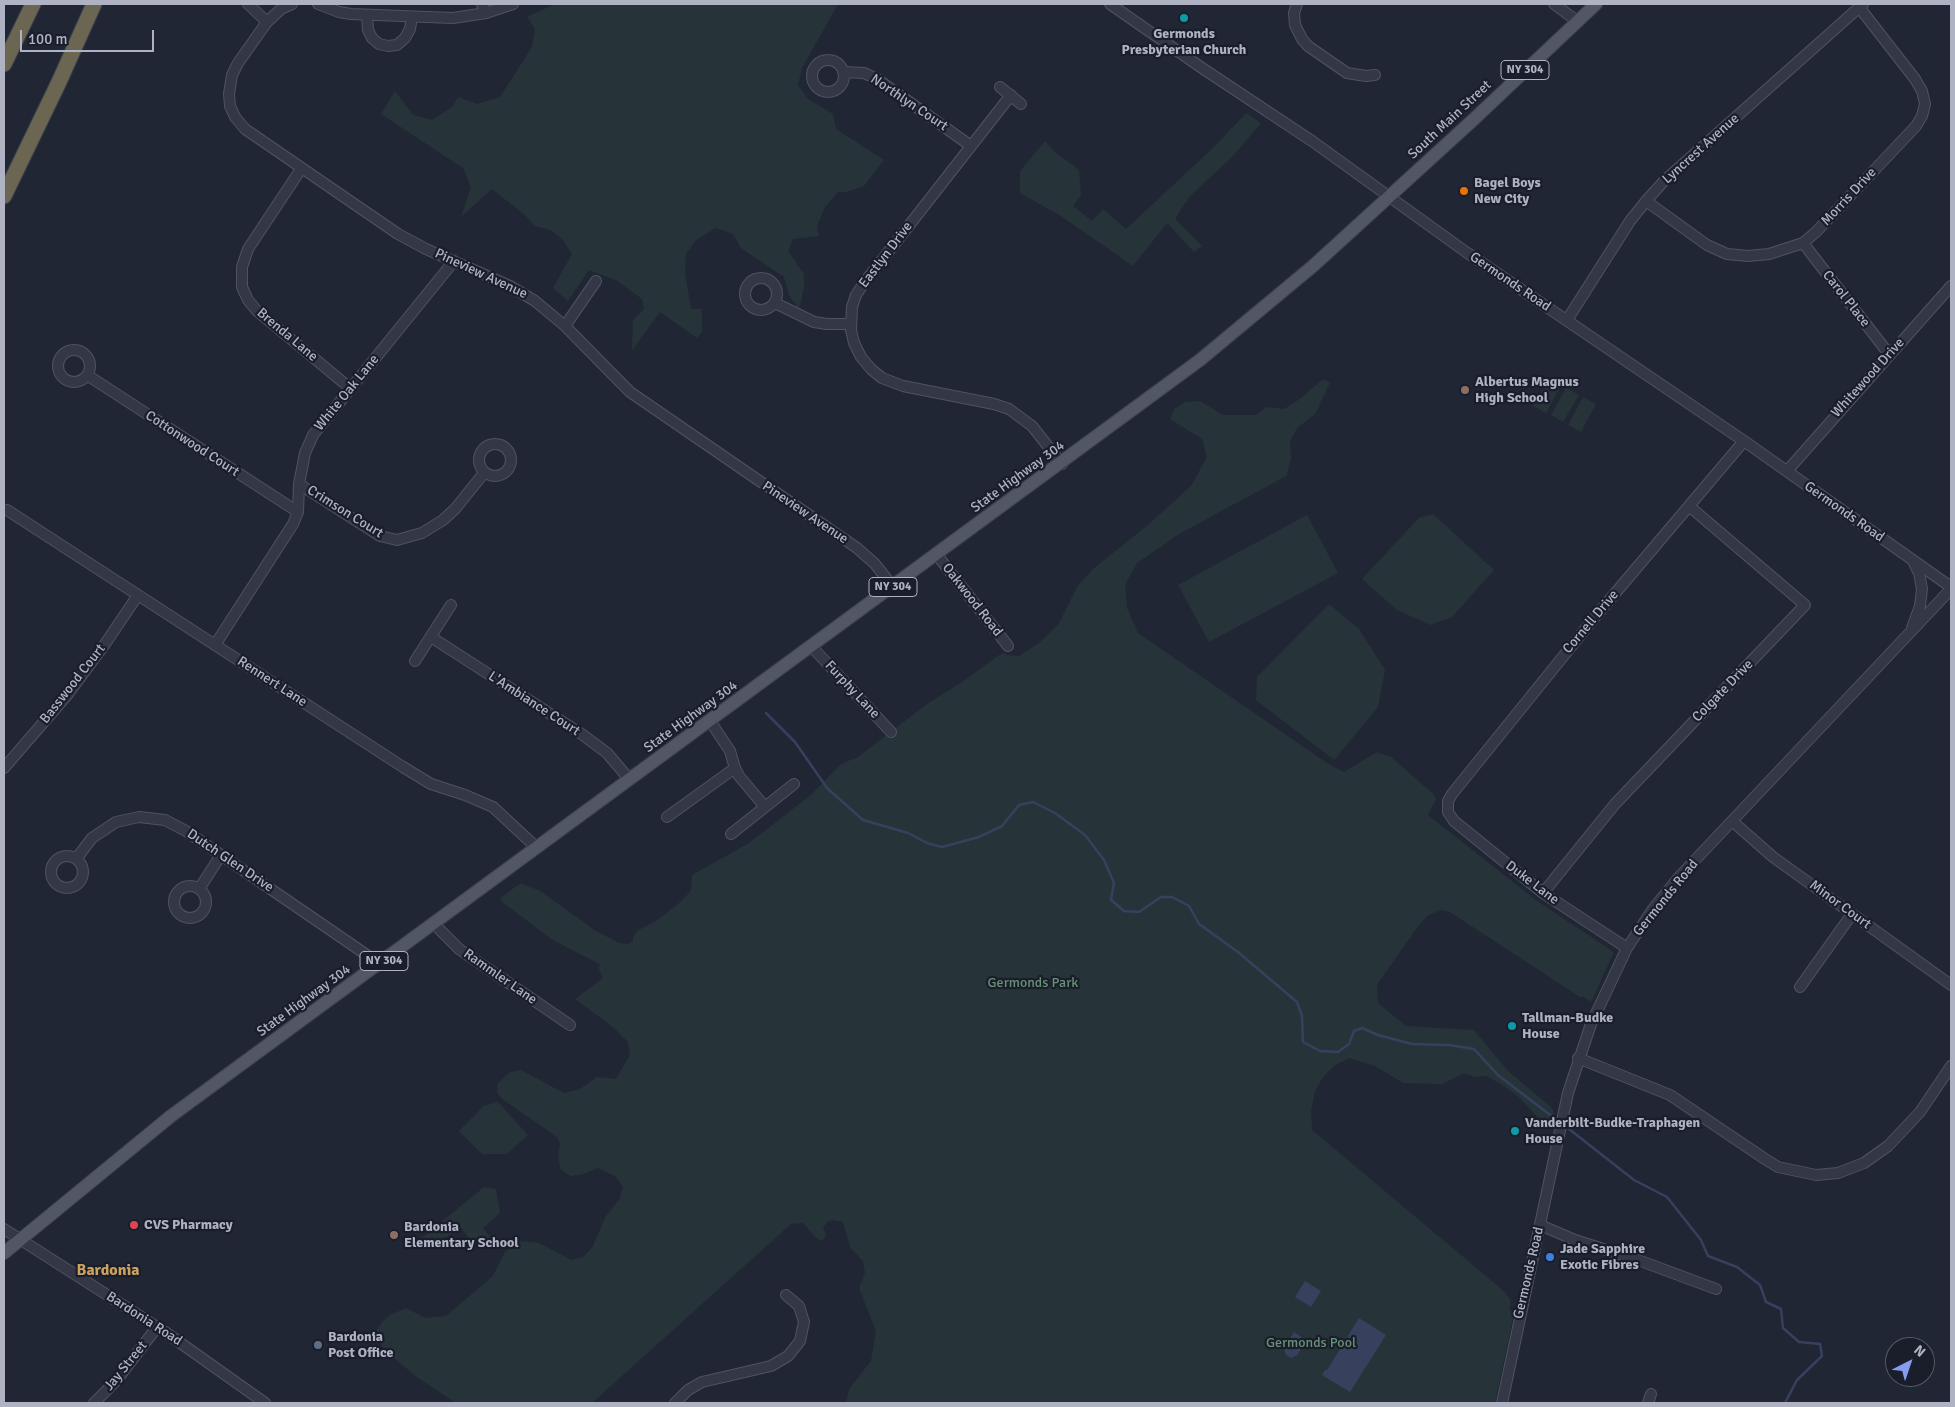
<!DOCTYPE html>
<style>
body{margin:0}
#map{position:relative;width:1955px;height:1407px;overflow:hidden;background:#212635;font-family:Signika,sans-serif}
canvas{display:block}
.frame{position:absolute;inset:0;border:5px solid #aeb2c3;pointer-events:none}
.north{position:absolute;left:1885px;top:1337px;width:50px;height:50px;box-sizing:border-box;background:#1a1e2a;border:1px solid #555967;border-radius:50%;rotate:41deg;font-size:14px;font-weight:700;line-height:20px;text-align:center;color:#aeb2c3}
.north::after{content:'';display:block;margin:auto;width:18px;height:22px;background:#869cf0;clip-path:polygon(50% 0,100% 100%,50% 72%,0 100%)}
.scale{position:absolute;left:20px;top:30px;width:134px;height:22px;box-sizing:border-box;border:2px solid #aeb2c3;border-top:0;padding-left:6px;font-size:15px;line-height:18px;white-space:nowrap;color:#aeb2c3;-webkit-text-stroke:4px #1a1e2a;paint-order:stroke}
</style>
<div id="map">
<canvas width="1955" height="1407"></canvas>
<div class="frame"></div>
<div class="north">N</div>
<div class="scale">100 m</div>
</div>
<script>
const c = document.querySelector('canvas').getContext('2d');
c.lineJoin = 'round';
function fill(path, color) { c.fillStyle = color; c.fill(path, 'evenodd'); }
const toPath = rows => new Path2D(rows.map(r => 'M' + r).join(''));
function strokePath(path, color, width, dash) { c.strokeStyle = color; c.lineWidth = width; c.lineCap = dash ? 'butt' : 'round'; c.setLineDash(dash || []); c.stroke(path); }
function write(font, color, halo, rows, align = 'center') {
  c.font = font + ' Signika,sans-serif'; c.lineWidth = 4.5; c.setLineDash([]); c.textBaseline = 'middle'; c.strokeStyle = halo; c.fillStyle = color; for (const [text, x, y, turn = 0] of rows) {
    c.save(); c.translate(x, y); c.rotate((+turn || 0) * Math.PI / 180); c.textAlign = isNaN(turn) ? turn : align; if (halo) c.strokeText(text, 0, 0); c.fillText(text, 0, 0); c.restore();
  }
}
fill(toPath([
 [555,4,838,4,802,68,798,85,808,99,833,114,836,129,884,160,864,186,847,192,838,192,825,207,817,226,819,236,793,239,788,251,804,274,804,287,799,310,789,295,784,277,741,248,733,234,716,228,696,240,686,254,685,272,691,309,702,309,702,332,697,338,660,312,632,350,633,320,644,309,642,299,616,280,589,270,568,301,553,288,572,254,563,240,551,230,535,226,525,215,492,189,461,217,471,187,463,168,381,114,395,91,413,115,432,120,452,107,458,97,477,104,500,97,532,47,535,29,527,17],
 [1246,113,1261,123,1232,157,1189,197,1175,219,1202,246,1194,252,1167,223,1133,266,1061,216,1020,193,1020,171,1045,141,1055,152,1079,170,1081,195,1073,206,1092,221,1103,209,1126,229,1215,146],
 [1549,378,1561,385,1546,413,1533,406],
 [1323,379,1330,383,1315,414,1297,428,1290,441,1291,459,1286,476,1179,534,1137,563,1125,585,1127,608,1138,633,1327,763,1344,772,1377,752,1391,757,1433,794,1436,799,1428,815,1537,901,1614,952,1591,1002,1584,997,1580,997,1450,912,1441,910,1428,915,1418,926,1377,985,1378,1003,1406,1026,1474,1030,1508,1071,1552,1108,1554,1114,1551,1123,1542,1122,1519,1097,1501,1084,1486,1076,1475,1077,1464,1073,1442,1084,1403,1083,1375,1066,1349,1058,1335,1065,1323,1077,1315,1091,1311,1111,1312,1130,1505,1292,1511,1301,1509,1309,1514,1313,1495,1403,846,1403,849,1389,871,1361,876,1331,859,1288,865,1273,863,1261,850,1247,843,1222,833,1220,827,1222,823,1228,826,1235,822,1241,816,1238,803,1223,791,1224,592,1403,456,1403,417,1377,383,1349,377,1330,382,1322,390,1315,406,1308,425,1318,446,1316,493,1276,505,1252,520,1241,539,1243,572,1260,583,1257,592,1248,606,1216,620,1198,623,1187,615,1176,598,1168,584,1174,571,1176,561,1170,558,1157,560,1144,557,1137,505,1101,497,1093,498,1083,510,1072,521,1070,564,1093,580,1089,597,1077,616,1079,630,1055,628,1042,613,1027,575,999,603,978,598,967,601,965,551,939,500,900,503,896,521,883,530,887,540,891,596,931,619,943,628,944,633,941,633,937,637,931,656,921,677,905,691,891,692,875,749,843,811,795,841,764,858,757,927,704,965,680,999,655,1005,653,1007,655,1019,656,1039,643,1058,625,1077,587,1093,569,1149,524,1191,486,1207,457,1202,439,1170,419,1174,409,1185,402,1200,401,1223,415,1255,415,1267,407,1284,409,1300,399],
 [1566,388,1579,395,1563,422,1551,415],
 [1583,397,1596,404,1581,432,1568,425],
 [1433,514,1494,570,1452,617,1430,625,1397,610,1362,579,1419,518],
 [1307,515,1338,573,1209,642,1178,585],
 [1329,604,1359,629,1385,670,1378,707,1334,760,1256,700,1257,677],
 [498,1102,528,1135,507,1154,482,1154,459,1131,484,1106],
 [484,1187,496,1189,500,1213,483,1228,490,1237,478,1248,460,1227,431,1249,422,1238]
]), '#263439');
fill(toPath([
 [1305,1281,1321,1291,1311,1307,1295,1297],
 [1359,1318,1386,1335,1350,1392,1322,1375,1325,1370,1327,1370],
 [1294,1332,1307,1341,1297,1355,1291,1358,1286,1355,1284,1349]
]), '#37405d');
strokePath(toPath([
 [766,713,795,742,827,788,863,820,908,833,927,843,942,847,979,837,1002,826,1019,805,1033,802,1055,813,1085,835,1104,860,1114,883,1111,900,1124,911,1139,912,1161,897,1172,897,1189,906,1199,924,1238,952,1297,1002,1302,1016,1303,1042,1320,1051,1338,1052,1349,1044,1354,1031,1362,1028,1378,1035,1412,1044,1449,1045,1474,1049,1498,1075,1554,1118],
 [1569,1129,1634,1180,1667,1197,1701,1240,1708,1256,1737,1267,1760,1285,1766,1302,1781,1309,1783,1328,1799,1342,1820,1344,1822,1356,1797,1380,1785,1403]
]), '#37405d', 2.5);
const minor = toPath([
 [248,4,267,22],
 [292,4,281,9,267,22,238,63,232,75,229,94,230,106,235,117,245,129,398,234,426,249,510,286,535,301,565,326,630,392,857,548,875,564,893,587],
 [318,4,339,12,351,14,453,18,486,13,513,4],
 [482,4,486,13],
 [1110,4,1202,68,1312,141,1466,252,1744,441,1951,587],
 [1297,4,1294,13,1295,25,1302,39,1308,46,1347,73,1366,76,1375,75],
 [1554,4,1577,21],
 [367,15,368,30,372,38,379,44,388,46,397,45,405,38,410,29,412,17],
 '812 76a16 16 0 1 1 32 0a16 16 0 1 1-32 0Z',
 [843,72,864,73,877,79,971,146],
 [1000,87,1021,104],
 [1011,95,864,283,856,295,852,307,851,330,854,343,861,357,871,369,882,378,903,386,994,404,1009,409,1032,426,1062,464],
 [301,169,248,249,242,267,242,287,248,300,257,311,350,388],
 [1646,201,1707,245,1727,254,1748,256,1769,254,1803,243,1816,232,1916,126,1922,116,1925,104,1922,91,1915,79,1859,7],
 [1803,243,1889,354],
 '745 294a16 16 0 1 1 32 0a16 16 0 1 1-32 0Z',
 [775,303,814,322,827,324,851,324],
 [1567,320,1630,221,1646,201,1664,181,1863,4],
 [565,326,596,281],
 '58 366a16 16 0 1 1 32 0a16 16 0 1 1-32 0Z',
 [87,375,298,512],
 '479 460a16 16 0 1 1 32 0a16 16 0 1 1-32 0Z',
 [1787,471,1951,286],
 [299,484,380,536,397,540,422,533,443,520,455,509,484,473],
 [7,510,403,767,431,784,465,795,493,807,537,848],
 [937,555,1008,646],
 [1912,628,1920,606,1922,589,1919,573,1913,561],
 [431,637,583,735,607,753,630,780],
 [215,645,293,524,298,512,299,484,305,453,313,435,454,261],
 [812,647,891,732],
 [415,661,451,605],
 [710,721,730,751,735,768,739,776,765,807,731,834],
 [4,768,68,694,105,644,138,595],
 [765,807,794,784],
 [667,817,735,768],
 [1732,821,1773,857,1951,985],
 '51 872a16 16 0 1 1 32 0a16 16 0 1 1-32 0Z',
 [76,859,92,838,116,822,139,817,165,820,186,831,380,964],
 '174 902a16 16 0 1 1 32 0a16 16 0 1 1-32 0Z',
 [199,889,221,855],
 [1543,893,1615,804,1805,605,1689,506],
 [434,924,459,949,570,1025],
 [1627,948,1543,893,1454,821,1448,812,1448,801,1452,794,1595,617,1744,441],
 [1800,987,1852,914],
 [1578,1058,1670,1095,1765,1159,1778,1167,1816,1175,1838,1173,1864,1163,1888,1146,1920,1112,1951,1066],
 [1540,1225,1575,1240,1638,1260,1716,1289],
 [4,1229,165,1332,265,1403],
 [94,1403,116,1381,157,1327],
 [675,1403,688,1390,702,1382,771,1366,788,1356,800,1341,804,1322,799,1306,786,1295],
 [1502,1403,1568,1093,1591,1024,1627,948,1653,909,1680,876,1951,589],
 [1648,1403,1651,1394]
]);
const major = toPath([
 [4,1253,171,1116,1200,360,1313,266,1473,120,1596,4]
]);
const highway = toPath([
 [4,64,33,4],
 [4,196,59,82,94,4]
]);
strokePath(minor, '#4f5361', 12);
strokePath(major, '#3e424f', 14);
strokePath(highway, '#3c404d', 17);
strokePath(minor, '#343846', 10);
strokePath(major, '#525766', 12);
strokePath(highway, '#6b6652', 15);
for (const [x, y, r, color] of [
 [1184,18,5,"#0f9aa8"],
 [1464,191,5,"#e8710a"],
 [1465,390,5,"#8d6e63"],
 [1512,1026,5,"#0f9aa8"],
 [1515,1131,5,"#0f9aa8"],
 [134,1225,5,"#e0444e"],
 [394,1235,5,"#8d6e63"],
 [1550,1257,5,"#3f7fe0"],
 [318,1345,5,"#5c6f8a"]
]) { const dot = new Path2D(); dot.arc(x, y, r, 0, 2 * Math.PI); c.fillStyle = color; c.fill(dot); strokePath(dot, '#1a1e2a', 2); }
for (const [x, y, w] of [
 [1525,70,48],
 [893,587,48],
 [384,961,48]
]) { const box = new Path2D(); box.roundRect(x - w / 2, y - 9.5, w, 19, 4); c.fillStyle = '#1a1e2a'; c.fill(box); strokePath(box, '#aeb2c3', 1); }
write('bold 12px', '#aeb2c3', null, [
 ["NY 304",1525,70],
 ["NY 304",893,587],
 ["NY 304",384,961]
]);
write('bold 14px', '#aeb2c3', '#1a1e2a', [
 ["Germonds",1184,34,"center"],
 ["Presbyterian Church",1184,50,"center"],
 ["Bagel Boys",1474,183],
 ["New City",1474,199],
 ["Albertus Magnus",1475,382],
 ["High School",1475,398],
 ["Tallman-Budke",1522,1018],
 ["House",1522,1034],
 ["Vanderbilt-Budke-Traphagen",1525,1123],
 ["House",1525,1139],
 ["CVS Pharmacy",144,1225],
 ["Bardonia",404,1227],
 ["Elementary School",404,1243],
 ["Jade Sapphire",1560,1249],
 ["Exotic Fibres",1560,1265],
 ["Bardonia",328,1337],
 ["Post Office",328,1353]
], 'left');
write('14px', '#aeb2c3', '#1a1e2a', [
 ["Northlyn Court",909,103,34],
 ["South Main Street",1450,120,-43],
 ["Lyncrest Avenue",1701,149,-42],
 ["Morris Drive",1849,197,-47],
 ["Eastlyn Drive",886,255,-53],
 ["Pineview Avenue",481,274,25],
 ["Germonds Road",1510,282,34],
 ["Carol Place",1846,299,52],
 ["Brenda Lane",287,335,40],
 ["Whitewood Drive",1868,378,-48],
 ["White Oak Lane",347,393,-51],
 ["Cottonwood Court",192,444,33],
 ["State Highway 304",1018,477,-36],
 ["Crimson Court",345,512,32],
 ["Germonds Road",1844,512,35],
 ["Pineview Avenue",805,513,34],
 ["Oakwood Road",972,600,52],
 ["Cornell Drive",1591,622,-50],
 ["Rennert Lane",272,682,33],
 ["Basswood Court",73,684,-52],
 ["Furphy Lane",852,690,47],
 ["Colgate Drive",1723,691,-46],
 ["L'Ambiance Court",534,704,33],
 ["State Highway 304",691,717,-36],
 ["Dutch Glen Drive",230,861,34],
 ["Duke Lane",1532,883,37],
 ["Germonds Road",1666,898,-51],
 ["Minor Court",1840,905,36],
 ["Rammler Lane",500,977,35],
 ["State Highway 304",304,1001,-36],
 ["Germonds Road",1529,1273,-77],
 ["Bardonia Road",144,1319,33],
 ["Jay Street",126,1366,-51]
]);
write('14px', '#689179', '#1a1e2a', [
 ["Germonds Park",1033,983],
 ["Germonds Pool",1311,1343]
]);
write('bold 16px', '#cca260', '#1a1e2a', [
 ["Bardonia",108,1271]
]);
</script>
